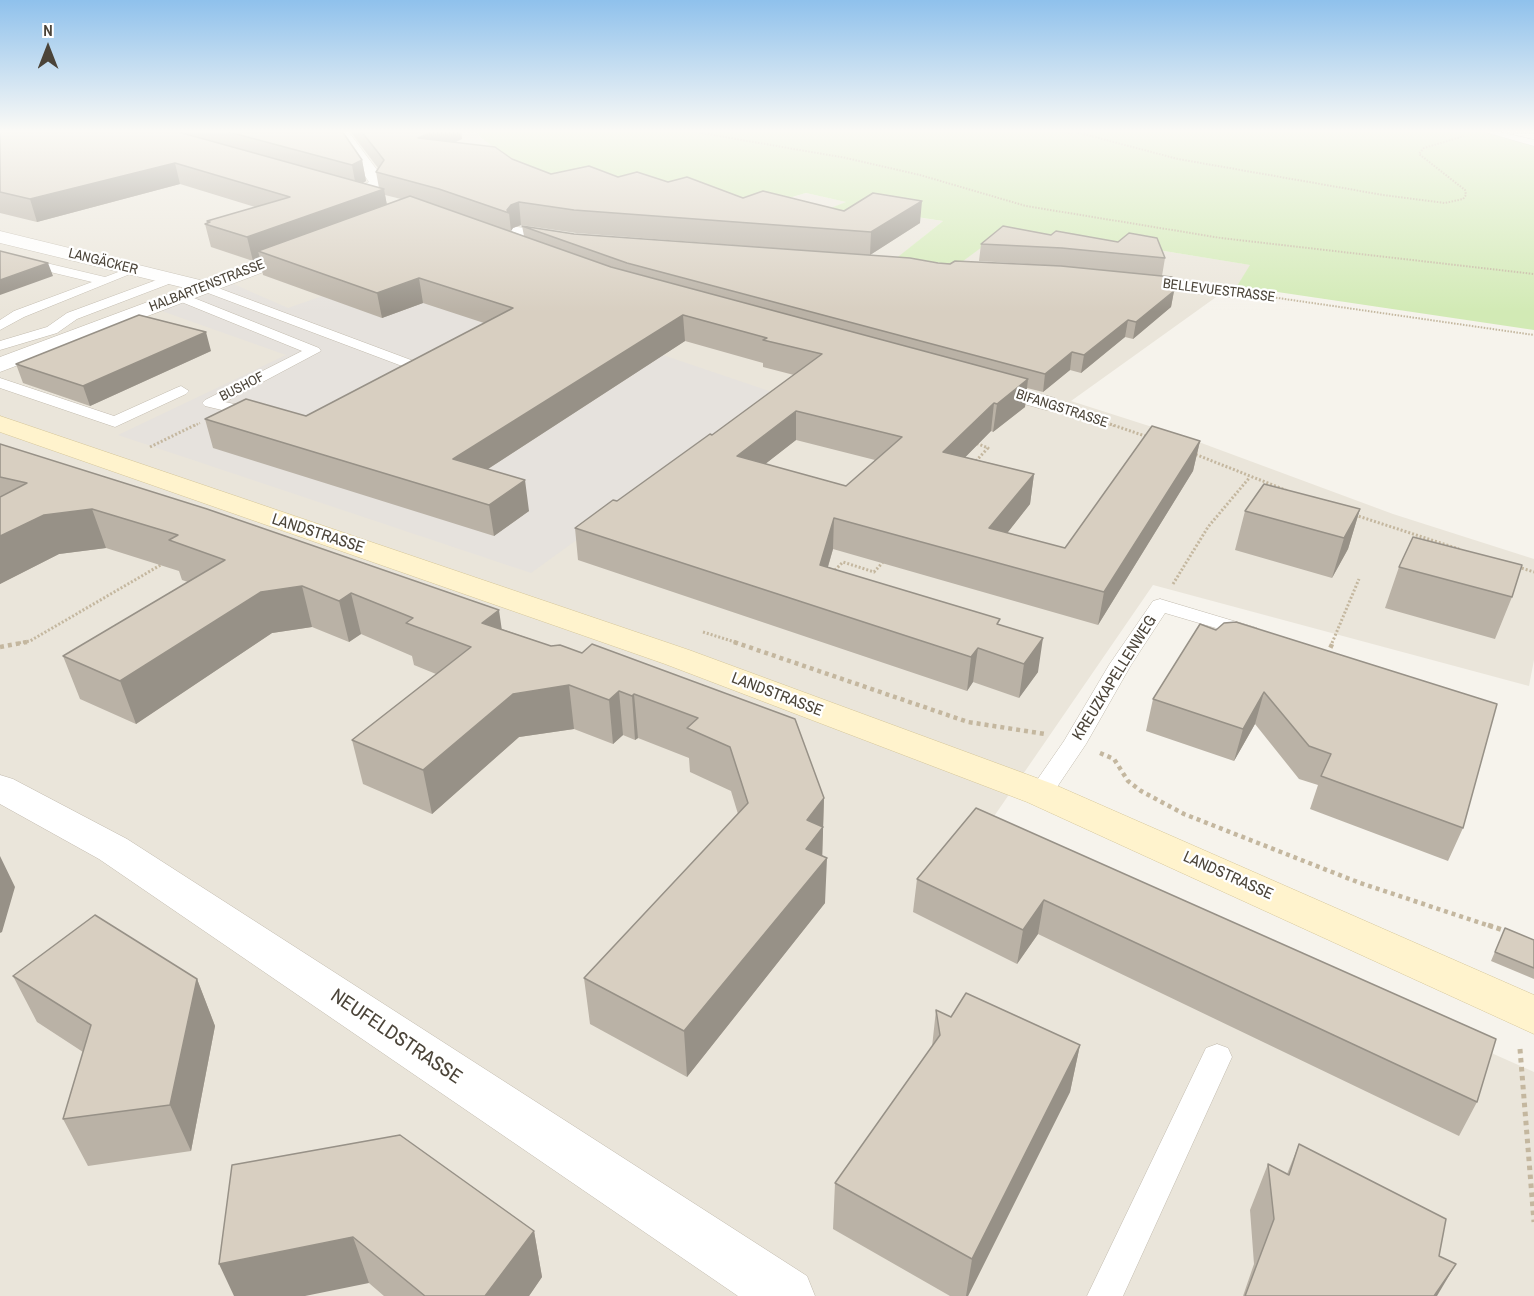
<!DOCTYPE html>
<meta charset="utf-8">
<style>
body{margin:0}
#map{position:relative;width:1534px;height:1296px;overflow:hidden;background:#f6f3ec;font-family:"Archivo Narrow",sans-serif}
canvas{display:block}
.north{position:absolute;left:18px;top:18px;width:60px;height:60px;-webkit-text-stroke:4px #fff;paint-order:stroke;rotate:0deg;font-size:16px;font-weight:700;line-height:24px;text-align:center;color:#4b4439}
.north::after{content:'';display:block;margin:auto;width:21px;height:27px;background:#4b4439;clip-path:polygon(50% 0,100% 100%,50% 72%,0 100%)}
</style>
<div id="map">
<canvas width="1534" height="1296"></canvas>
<div class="north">N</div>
</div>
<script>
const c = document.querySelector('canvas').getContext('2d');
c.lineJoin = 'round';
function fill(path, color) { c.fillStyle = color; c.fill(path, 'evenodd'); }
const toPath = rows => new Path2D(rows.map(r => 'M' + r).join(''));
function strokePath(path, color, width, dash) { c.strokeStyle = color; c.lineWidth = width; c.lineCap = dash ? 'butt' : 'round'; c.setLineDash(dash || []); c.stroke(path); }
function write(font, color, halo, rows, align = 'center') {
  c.font = font + ' "Archivo Narrow",sans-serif'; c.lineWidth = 4.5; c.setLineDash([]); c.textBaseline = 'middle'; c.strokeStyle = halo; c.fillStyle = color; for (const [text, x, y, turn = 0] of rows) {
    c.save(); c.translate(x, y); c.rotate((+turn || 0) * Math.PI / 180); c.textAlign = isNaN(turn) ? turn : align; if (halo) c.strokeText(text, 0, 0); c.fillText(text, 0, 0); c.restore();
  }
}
fill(toPath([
 [0,131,477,131,480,138,693,226,806,193,847,202,731,247,863,209,943,221,895,260,996,236,1115,243,1251,265,1237,286,1219,295,1071,401,1196,441,1393,514,1534,559,1534,660,1529,686,1153,585,986,828,1534,1072,1534,1296,0,1296]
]), '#eae5da');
fill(toPath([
 [434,257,595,332,778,394,531,573,118,435,286,355,156,309,229,282,288,308]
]), '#e6e2dd');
fill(toPath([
 [477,131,1480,131,1534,144,1534,330,1237,286,1250,265,1115,243,997,236,959,264,894,260,943,221,863,209,796,252,729,247,846,202,806,193,693,226,551,188,480,137]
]), '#d2eab5');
const service = toPath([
 [1481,131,1497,131,1534,140,1534,146,1481,131],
 [0,252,105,277,134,266,140,270,24,317,0,330,0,320,14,311,92,282,0,260,0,252],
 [170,275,174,276,176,279,174,282,77,319,57,333,0,350,0,341,47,327,67,313,170,275],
 [205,283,419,363,421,366,399,379,389,379,387,376,389,373,402,366,200,290,199,287,205,283],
 [179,292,319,348,321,351,225,402,262,410,264,413,262,416,256,418,205,406,202,403,205,400,302,351,174,299,172,296,179,292],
 [0,378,114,416,176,388,181,386,189,391,186,394,115,427,0,388,0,378],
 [1160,599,1257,628,1260,632,1257,636,1250,638,1165,613,1131,665,1086,744,1049,799,1040,801,1031,799,1028,793,1064,741,1109,665,1153,601,1160,599],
 [1217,1044,1228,1048,1232,1057,1123,1296,1087,1296,1206,1048,1217,1044]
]);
const minor = toPath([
 [334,131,348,131,386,182,380,191,364,198,352,198,350,194,352,190,369,182,334,131],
 [472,224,496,224,568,234,575,236,577,240,575,244,568,246,496,234,466,233,463,229,466,225,472,224],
 [0,231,204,281,297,246,311,246,313,250,311,254,0,372,0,357,185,288,0,243,0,231],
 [1128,275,1237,286,1244,288,1247,292,1244,296,1237,298,1121,285,1118,281,1121,277,1128,275],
 [981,378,1055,398,1058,403,1055,408,1046,410,973,390,969,385,973,380,981,378],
 [0,775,13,779,127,839,807,1276,815,1296,738,1296,99,859,0,804,0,775]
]);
const secondary = toPath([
 [0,416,689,650,1053,784,1534,995,1534,1034,1027,802,665,664,0,432,0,416]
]);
strokePath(service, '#c2bbae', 1);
strokePath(minor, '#c2bbae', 1);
strokePath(secondary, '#d6c79b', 1);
strokePath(toPath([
 [690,131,846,158,920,175,1026,206,1221,238,1534,274],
 [1050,131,1074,133],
 [1072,131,1178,159,1383,195,1445,203,1463,199,1466,195,1465,190,1419,154,1424,148,1464,136],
 [1264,296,1534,335],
 [1073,412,1114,426],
 [194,426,200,423]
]), '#c4b79f', 2, [1.5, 1.5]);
strokePath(toPath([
 [1110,424,1148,437],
 [973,442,988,448,974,463],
 [150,447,197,424],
 [1192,453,1288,491],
 [1355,515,1459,549],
 [1518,567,1534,572],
 [832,573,843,562,874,572,883,562],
 [1173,584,1208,527,1250,477],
 [703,632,738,643],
 [19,643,30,641,164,563],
 [1332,643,1359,579]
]), '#c4b79f', 3, [2, 2]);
strokePath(toPath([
 [734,642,968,722,1045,734],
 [0,647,27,642],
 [1327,655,1333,642],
 [1100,753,1114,759,1128,781,1141,791,1184,814,1360,883,1493,927]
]), '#c4b79f', 4.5, [4, 4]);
strokePath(toPath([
 [1488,925,1509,932],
 [1520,1049,1534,1222]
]), '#c4b79f', 5, [4.5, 4.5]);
fill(service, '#fff');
fill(minor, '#fff');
fill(secondary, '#fff3cd');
fill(toPath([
 [0,131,342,131,362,160,366,181,362,183,379,188,376,172,378,168,350,131,461,131,462,139,455,142,512,159,551,174,618,177,668,182,743,198,844,211,920,223,870,255,938,263,1059,266,979,261,981,244,1003,226,1165,258,1162,276,1174,291,1171,307,1133,339,1125,337,1081,373,1070,370,1043,392,1027,388,1025,407,993,432,991,431,965,457,1034,474,1030,504,1007,533,1065,548,1200,441,1193,471,1098,625,833,549,828,567,1000,625,1038,672,1019,698,973,682,967,691,578,560,575,528,617,501,712,435,794,375,763,367,763,363,685,341,488,469,529,511,494,536,213,448,205,419,306,416,484,323,423,303,382,318,263,275,260,259,253,261,211,247,205,224,207,223,207,221,255,207,180,184,37,222,0,213],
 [385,195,401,199,387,205],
 [521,225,576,233,837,253,574,234,522,226,524,236,511,231,513,228],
 [796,440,875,460,846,486,765,464],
 [211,351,90,406,23,383,16,364],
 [0,444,502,629,551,646,582,653,592,644,824,798,822,856,825,903,687,1077,590,1024,584,978,738,814,731,791,690,772,689,758,638,738,635,740,623,735,613,744,574,729,519,737,432,814,363,784,352,740,436,674,414,665,412,656,361,634,349,642,312,627,272,633,136,724,80,699,63,656,188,582,182,580,179,571,106,548,59,554,0,584],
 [1360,509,1348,549,1332,578,1235,550,1245,511],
 [1399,567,1512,597,1495,639,1385,608],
 [1200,624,1463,828,1448,861,1310,809,1318,785,1299,779,1255,724,1234,761,1146,731,1153,699],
 [976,808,1477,1102,1459,1136,1038,934,1017,964,913,912,917,879],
 [1505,928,1534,940,1534,979,1491,961],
 [13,976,197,979,215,1026,191,1151,88,1166,63,1119,83,1052,37,1022],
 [936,1010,951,1017,1080,1045,1070,1092,968,1296,950,1296,833,1229,835,1183,932,1047],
 [1299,1144,1439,1256,1437,1296,1243,1296,1254,1264,1250,1210,1268,1164,1287,1174],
 [232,1165,534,1231,542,1277,529,1296,384,1296]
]), '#bab2a6');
fill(toPath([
 [434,131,461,131,462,139,421,158,418,138],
 [362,160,366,181,356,187,352,165],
 [175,163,180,184,37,222,30,199],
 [384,189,388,211,258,251,260,259,253,261,247,237],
 [922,201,920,223,870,255,871,232],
 [519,202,521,225,513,228,511,231,509,213,507,210,511,205],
 [48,263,53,276,0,295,0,280],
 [419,278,423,303,382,318,377,293],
 [1174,291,1171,307,1133,339,1136,322],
 [683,315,685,341,457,489,453,459],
 [1128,320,1125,337,1081,373,1084,355],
 [206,332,211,351,90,406,83,386],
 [1072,352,1070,370,1043,392,1045,374],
 [1028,379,1025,407,993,432,997,404],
 [994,403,991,431,941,482,943,452],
 [796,411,796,440,737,486,737,456],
 [1200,441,1193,471,1098,625,1104,592],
 [1034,474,1030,504,986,560,989,528],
 [525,480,529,511,494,536,489,505],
 [92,509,106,548,59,554,0,584,0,536,44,515],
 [1360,509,1348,549,1332,578,1344,538],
 [834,518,833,549,819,597,820,565],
 [302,586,312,627,272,633,136,724,120,681,261,592],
 [351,593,361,634,349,642,339,601],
 [499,610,505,652,482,623],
 [1043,638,1038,672,1019,698,1024,664],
 [978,648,973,682,967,691,971,657],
 [569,685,574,729,519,737,432,814,423,770,513,694],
 [619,691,623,735,613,744,609,700],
 [1264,692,1255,724,1234,761,1243,729],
 [634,694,638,738,635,740,632,696],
 [824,798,822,864,827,858,825,903,687,1077,684,1031,807,820],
 [0,856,15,887,2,932,0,933],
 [1044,900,1038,934,1017,964,1023,930],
 [197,979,215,1026,191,1151,170,1105],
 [1080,1045,1070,1092,968,1296,966,1296,972,1259],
 [534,1231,542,1277,529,1296,485,1296],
 [353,1237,369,1283,305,1296,234,1296,219,1264],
 [1456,1264,1437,1296,1434,1296]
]), '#979187');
const building = toPath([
 [0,131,175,131,384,189,247,237,205,224,210,222,207,221,290,197,175,163,30,199,0,192,0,131],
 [225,131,342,131,362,160,352,165,225,131],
 [361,131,434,131,418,138,495,147,512,159,551,174,589,166,618,177,637,172,668,182,687,177,743,198,763,191,844,211,873,193,922,201,871,232,574,210,519,202,511,205,507,210,509,213,439,189,376,172,384,160,361,131],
 [410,196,611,267,1028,379,997,404,994,403,943,452,1034,474,989,528,1065,548,1152,426,1200,441,1104,592,834,518,820,565,1000,619,997,624,1043,638,1024,664,978,648,971,657,575,528,613,500,617,501,710,434,712,435,822,354,763,340,767,338,683,315,453,459,525,480,489,505,205,419,246,399,306,416,513,308,419,278,377,293,258,251,410,196],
 [796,411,902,437,846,486,737,456,796,411],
 [522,226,574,234,910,258,938,263,950,264,955,261,1061,266,1172,277,1174,291,1136,322,1128,320,1084,355,1072,352,1045,374,627,263,522,226],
 [1003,226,1051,235,1056,231,1118,242,1129,233,1157,238,1165,258,1062,248,981,244,1003,226],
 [0,251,48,263,0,280,0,251],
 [139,315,206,332,83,386,16,364,139,315],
 [0,444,207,509,499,610,482,623,551,646,560,645,582,653,592,644,795,719,824,798,807,820,823,827,806,849,827,858,684,1031,584,978,748,803,730,747,687,728,698,718,634,694,632,696,619,691,609,700,569,685,513,694,423,770,352,740,471,647,406,623,413,618,351,593,339,601,302,586,261,592,120,681,63,656,225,560,169,540,178,535,92,509,44,515,0,536,0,497,27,483,0,477,0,444],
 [1264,484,1360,509,1344,538,1245,511,1264,484],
 [1413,537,1522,565,1512,597,1399,567,1413,537],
 [1236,622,1497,704,1463,828,1321,776,1331,754,1309,746,1264,692,1243,729,1153,699,1200,624,1216,630,1224,623,1236,622],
 [976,808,1496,1039,1477,1102,1044,900,1023,930,917,879,976,808],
 [95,915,197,979,170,1105,63,1119,91,1025,13,976,95,915],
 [1505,928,1534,940,1534,968,1495,952,1505,928],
 [966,993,1080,1045,972,1259,835,1183,940,1035,936,1010,951,1017,966,993],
 [400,1135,534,1231,485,1296,425,1296,353,1237,219,1264,232,1165,400,1135],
 [1299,1144,1446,1219,1439,1256,1456,1264,1434,1296,1245,1296,1274,1219,1268,1164,1289,1175,1299,1144]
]);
fill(building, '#d8cfc1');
strokePath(building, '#979187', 1.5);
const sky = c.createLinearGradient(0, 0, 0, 312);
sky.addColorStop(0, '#8fc1ec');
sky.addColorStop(0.42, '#fbfaf6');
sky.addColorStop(1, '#fbfaf600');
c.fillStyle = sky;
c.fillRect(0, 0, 1534, 312);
write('14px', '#4b4439', '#fff', [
 ["LANGÄCKER",103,262,14],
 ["HALBARTENSTRASSE",207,286,-21],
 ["BELLEVUESTRASSE",1219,291,7],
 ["BUSHOF",242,387,-27],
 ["BIFANGSTRASSE",1062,409,18]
]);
write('16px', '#4b4439', '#fff', [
 ["LANDSTRASSE",318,534,18],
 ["KREUZKAPELLENWEG",1115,678,-58],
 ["LANDSTRASSE",777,695,21],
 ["LANDSTRASSE",1228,876,24]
]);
write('20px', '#4b4439', '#fff', [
 ["NEUFELDSTRASSE",396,1037,34]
]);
</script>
